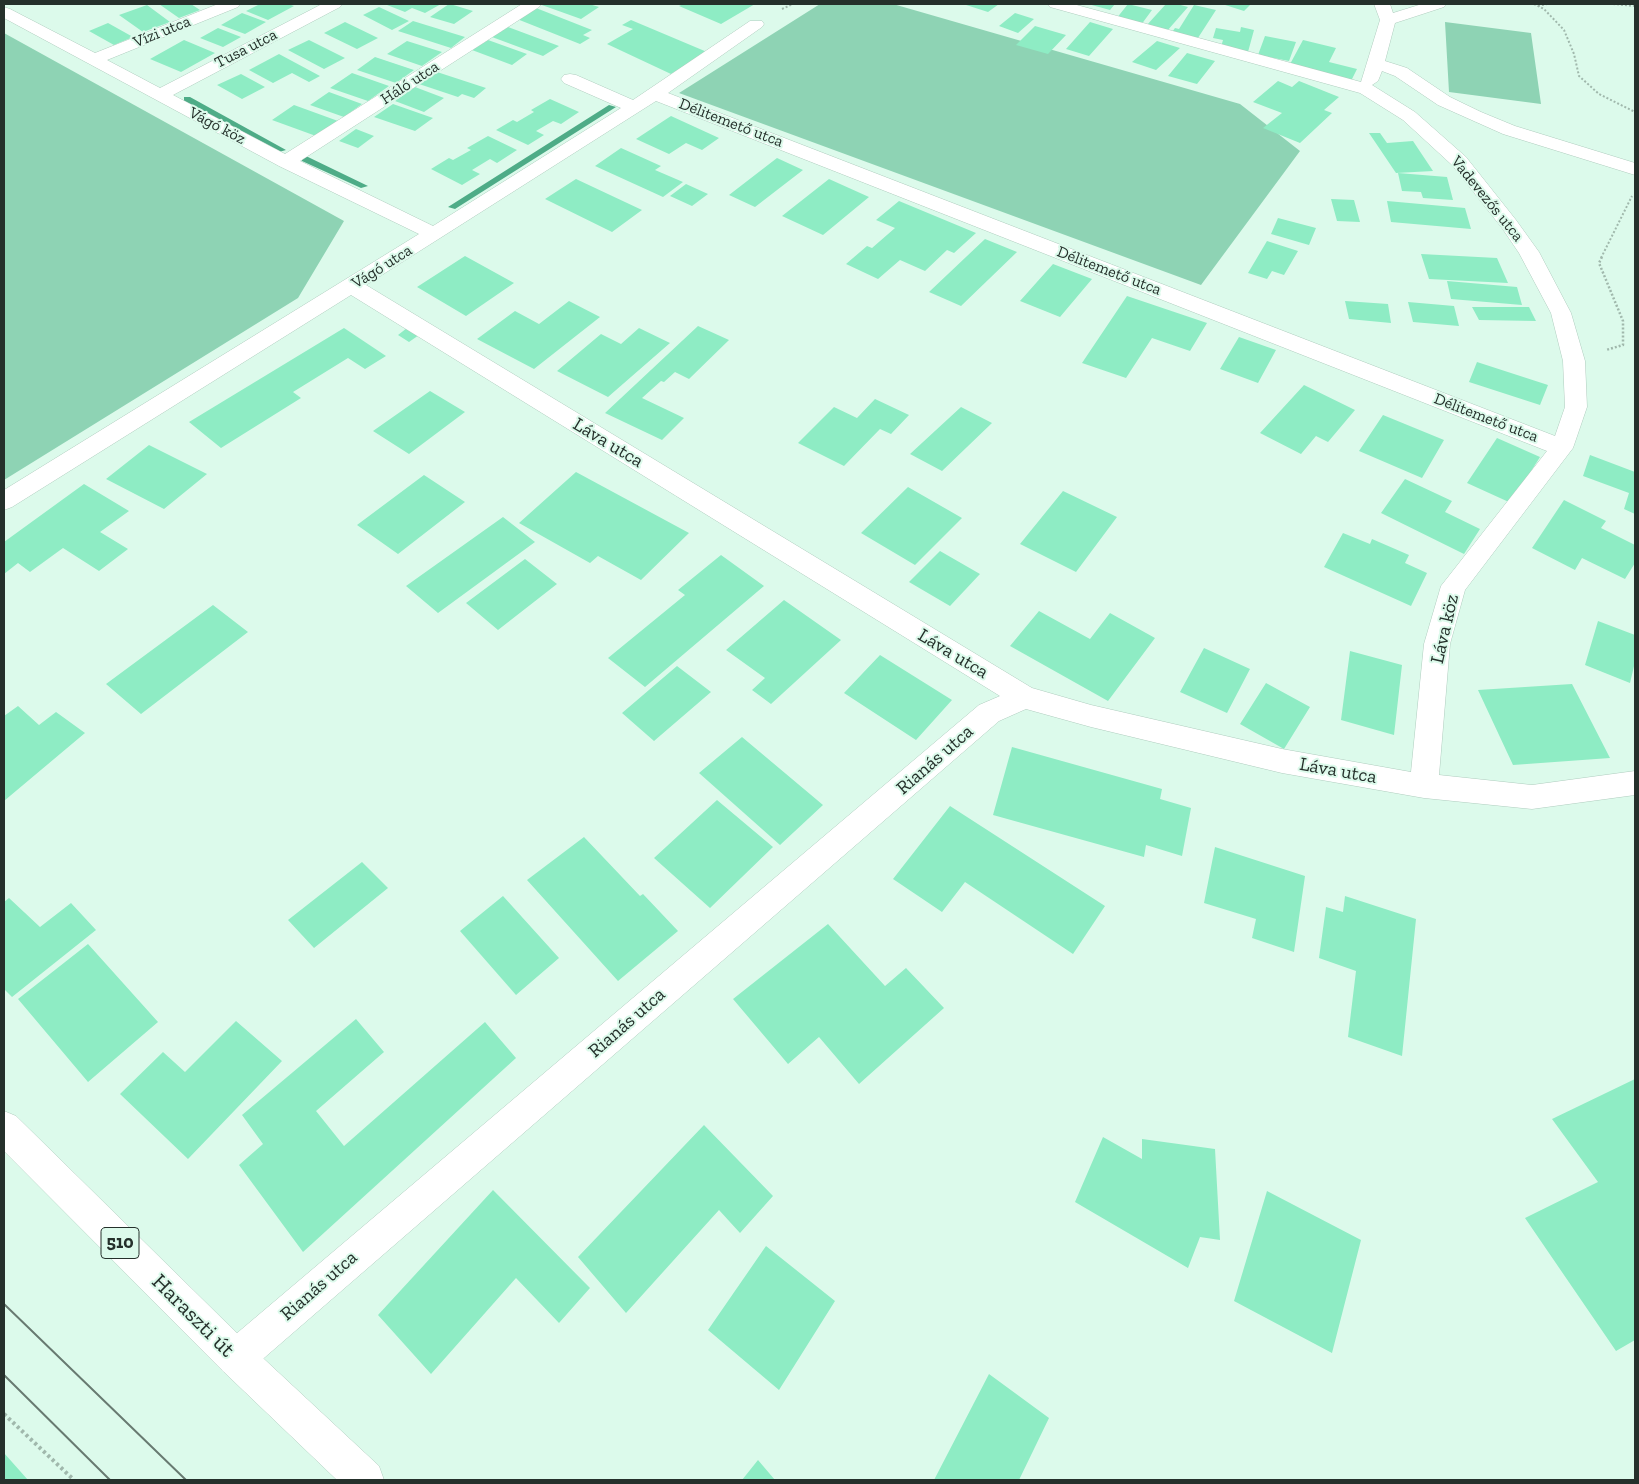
<!DOCTYPE html>
<html>
<head>
<meta charset="utf-8">
<style>
	body { margin:0 }
	#map { position:relative; width:1639px; height:1484px; overflow:hidden; background:#dcfaeb; font-family:"Zilla Slab",serif }
	canvas { display:block }
	.frame { position:absolute; inset:0; border:5px solid #25302b; pointer-events:none }
</style>
</head>
<body>
<div id="map">
<canvas width="1639" height="1484"></canvas>
<div class="frame"></div>
</div>
<script>
const context = document.querySelector('canvas').getContext('2d');
context.lineJoin = 'round';
function paint(path, color) {
  context.fillStyle = color;
  context.fill(path, 'evenodd');
}
function shape(rows) {
  const path = new Path2D();
  for (const r of rows) {
    path.moveTo(r[0], r[1]);
    for (let i = 2; i < r.length; i += 2) path.lineTo(r[i], r[i + 1]);
  }
  return path;
}
function stroke(path, color, width, dash) {
  context.strokeStyle = color;
  context.lineWidth = width;
  context.lineCap = dash ? 'butt' : 'round';
  context.setLineDash(dash || []);
  context.stroke(path);
}
function write(font, color, halo, rows, align = 'center') {
  context.font = font + ' "Zilla Slab",serif';
  context.lineWidth = 4;
  context.setLineDash([]);
  context.textBaseline = 'middle';
  context.strokeStyle = halo;
  context.fillStyle = color;
  for (const [text, x, y, turn = 0] of rows) {
    context.save();
    context.translate(x, y);
    context.rotate((+turn || 0) * Math.PI / 180);
    context.textAlign = isNaN(turn) ? turn : align;
    if (halo) context.strokeText(text, 0, 0);
    context.fillText(text, 0, 0);
    context.restore();
  }
}
const green = shape([
	[820,4,893,4,1240,104,1300,151,1201,285,679,93],
	[1445,22,1531,33,1541,104,1449,92],
	[4,33,344,221,298,298,4,480]
]);
const stream = shape([
	[184,97,190,97,286,150,279,152,184,101,184,97],
	[609,105,616,107,455,209,448,207,609,105],
	[302,157,308,157,368,186,361,188,302,161,302,157]
]);
const building = shape([
	[159,4,191,4,200,10,179,18],
	[260,4,288,4,294,6,268,20,246,11],
	[390,4,441,4,425,13,412,8,405,12,387,5],
	[449,4,450,4,473,11,454,24,430,17],
	[539,4,589,4,599,7,581,19],
	[683,4,755,4,721,24,679,6],
	[963,4,999,4,988,12],
	[1088,4,1115,4,1110,10],
	[1128,4,1152,10,1141,25,1116,19],
	[1166,4,1177,4,1188,7,1167,31,1146,26],
	[1222,4,1251,4,1244,11],
	[147,5,170,22,143,32,119,15],
	[1194,5,1216,10,1196,41,1170,35,1175,28,1179,29],
	[379,7,409,21,392,30,363,15],
	[536,8,592,30,583,35,590,38,580,44,517,19],
	[242,13,266,22,245,34,221,25],
	[1015,13,1034,19,1018,33,999,26],
	[631,20,707,52,671,74,607,44,633,29,622,25],
	[413,21,465,37,451,48,398,31],
	[345,22,378,38,357,49,324,33],
	[1090,22,1113,29,1089,56,1066,49],
	[108,23,133,37,114,45,89,31],
	[1035,26,1066,35,1048,54,1016,45],
	[508,27,559,46,543,56,492,37],
	[1241,27,1254,30,1248,52,1221,47,1223,40,1213,38,1216,28,1240,32],
	[218,28,241,37,223,47,200,38],
	[1265,36,1296,42,1289,61,1258,55],
	[184,40,215,53,181,72,150,59],
	[309,40,345,58,324,69,288,50],
	[488,40,527,54,512,65,472,50],
	[1303,40,1336,48,1329,62,1357,69,1351,81,1289,66],
	[407,41,442,52,422,66,387,54],
	[1157,41,1180,48,1156,70,1132,62],
	[1187,53,1215,61,1197,84,1168,76],
	[279,54,320,76,309,82,292,73,273,83,249,70],
	[375,57,414,70,396,83,357,70],
	[437,72,486,88,474,98,462,94,458,97,419,84],
	[352,73,389,86,368,101,330,88],
	[241,74,265,87,242,99,217,85],
	[1278,81,1292,87,1299,81,1339,97,1324,110,1332,113,1300,143,1263,128,1282,113,1253,102],
	[415,87,444,98,424,112,395,101],
	[329,92,362,104,344,117,310,105],
	[550,99,579,112,561,124,553,121,536,131,544,135,528,145,496,130,513,120,517,122,534,112,531,110],
	[393,104,433,118,415,131,374,117],
	[294,105,338,121,316,136,272,120],
	[671,116,719,138,702,150,686,143,669,154,636,139],
	[356,129,374,136,358,148,339,141],
	[1369,133,1380,133,1387,143,1413,141,1433,171,1396,173],
	[488,136,517,150,497,163,490,159,472,170,480,174,462,185,431,169,449,158,453,160,471,150,467,148],
	[621,148,661,166,655,170,683,182,663,197,595,166],
	[777,158,803,170,755,207,729,195],
	[1398,173,1447,177,1453,200,1423,198,1421,192,1402,191],
	[576,179,642,210,612,232,545,199],
	[829,179,869,197,823,235,782,216],
	[686,184,708,194,692,206,670,196],
	[1331,199,1354,200,1360,222,1337,221],
	[899,201,976,233,954,253,947,250,925,271,900,260,878,279,846,264,867,246,872,248,895,228,876,220],
	[1387,201,1465,208,1471,229,1391,222],
	[1278,218,1316,228,1309,245,1271,234],
	[985,239,1017,252,961,306,929,292],
	[1267,241,1298,251,1284,275,1272,271,1267,279,1248,273],
	[1421,254,1497,258,1508,283,1429,279],
	[465,256,514,283,466,316,417,287],
	[1053,264,1092,279,1060,317,1020,301],
	[1447,281,1517,287,1522,305,1451,299],
	[1127,296,1207,323,1190,351,1152,338,1126,378,1082,363],
	[569,301,600,317,534,369,477,339,515,311,539,324],
	[1345,301,1388,304,1391,323,1349,319],
	[1408,302,1454,306,1459,326,1413,322],
	[1472,307,1529,307,1536,321,1479,320],
	[698,326,729,340,689,379,675,372,664,382,661,381,642,398,684,418,662,440,605,413],
	[344,328,386,356,365,369,348,358,293,392,301,398,221,448,189,422],
	[407,328,419,335,409,342,398,335],
	[639,328,670,343,608,397,557,371,601,334,621,344],
	[1239,337,1276,350,1258,383,1220,369],
	[1477,362,1548,385,1540,405,1469,382],
	[1304,385,1355,410,1328,442,1316,436,1301,454,1260,433],
	[430,391,465,412,409,454,373,431],
	[875,399,909,415,891,434,880,429,844,466,798,443,834,407,857,418],
	[961,407,992,423,942,471,910,454],
	[1383,415,1444,440,1422,478,1359,451],
	[1497,438,1540,457,1511,503,1467,483],
	[149,445,207,474,164,509,106,479],
	[1590,455,1635,472,1635,514,1624,509,1629,493,1583,476],
	[576,472,689,533,641,580,598,556,590,563,519,523],
	[424,475,465,502,398,554,357,525],
	[1405,479,1452,501,1445,512,1480,529,1464,554,1381,513],
	[84,484,129,511,100,532,128,549,99,571,63,548,30,572,18,563,4,574,4,542],
	[908,487,962,518,915,565,861,533],
	[1063,491,1117,517,1076,572,1020,544],
	[1564,500,1606,521,1601,528,1635,545,1635,563,1625,579,1582,558,1575,570,1532,548],
	[503,517,535,542,438,613,406,586],
	[1343,533,1370,544,1372,539,1409,555,1405,563,1427,573,1411,606,1324,567],
	[940,551,980,574,950,606,909,582],
	[721,555,764,586,645,687,608,658,685,595,678,590],
	[525,559,557,584,498,630,466,603],
	[784,600,841,640,771,704,752,690,765,678,726,650],
	[213,605,248,632,141,714,106,684],
	[1039,611,1090,639,1110,613,1155,638,1108,701,1010,646],
	[1598,621,1635,635,1635,662,1630,683,1585,665],
	[1204,648,1250,669,1227,713,1180,692],
	[1350,651,1402,665,1394,735,1341,720],
	[880,655,952,700,916,740,844,693],
	[677,666,711,692,654,741,622,713],
	[1266,683,1310,707,1284,749,1240,724],
	[1572,684,1610,758,1513,765,1478,690],
	[18,706,39,725,56,712,85,733,4,801,4,716],
	[742,737,823,805,780,845,699,773],
	[1012,747,1162,789,1160,799,1191,808,1182,856,1146,845,1144,857,993,815],
	[717,800,773,847,710,908,654,858],
	[950,806,1105,906,1073,954,965,882,942,912,893,879],
	[584,837,640,896,643,894,678,931,618,981,527,880],
	[1215,847,1305,876,1294,952,1252,938,1256,919,1204,903],
	[362,862,388,888,314,948,288,920],
	[503,896,559,958,516,995,460,931],
	[1345,896,1416,919,1402,1056,1348,1037,1356,971,1319,958,1326,907,1343,912],
	[9,898,40,927,71,903,96,930,12,997,4,989,4,902],
	[828,924,885,986,906,968,944,1008,859,1084,819,1037,788,1064,733,999],
	[88,944,158,1022,88,1082,18,999],
	[356,1019,384,1052,316,1111,344,1146,485,1022,516,1058,303,1252,239,1165,263,1144,242,1115],
	[236,1021,282,1061,188,1159,120,1094,163,1052,185,1072],
	[1635,1079,1635,1340,1616,1351,1525,1218,1598,1182,1552,1119],
	[704,1125,773,1196,740,1233,719,1210,626,1313,578,1257],
	[1103,1137,1142,1159,1142,1139,1215,1149,1220,1240,1200,1237,1188,1268,1075,1202],
	[493,1190,590,1288,559,1323,516,1278,431,1374,378,1315],
	[1267,1191,1361,1240,1332,1353,1234,1301],
	[766,1246,835,1301,779,1390,708,1330],
	[989,1374,1049,1418,1019,1480,934,1480],
	[4,1453,28,1480,4,1480],
	[758,1460,775,1480,742,1480]
]);
const pathFar2 = shape([
	[1534,4,1544,9,1564,30,1574,54,1579,76,1599,94,1635,112],
	[1613,4,1635,6],
	[1538,6,1547,4],
	[782,9,793,4],
	[1601,258,1632,196]
]);
const pathFar1 = shape([
	[1602,257,1599,263,1623,321,1623,345,1606,350]
]);
const path = shape([
	[4,1414,74,1480]
]);
const minor = shape([
	[218,4,240,4,238,7,107,60,160,88,322,4,342,4,340,7,173,95,285,154,522,4,541,4,539,7,300,161,433,226,621,108,564,83,561,79,564,75,570,74,576,75,633,100,750,21,762,21,764,24,762,27,668,93,1555,436,1565,407,1563,361,1551,313,1519,253,1502,228,1452,165,1403,120,1360,93,1050,7,1048,4,1073,4,1361,82,1380,20,1374,4,1390,4,1393,13,1422,4,1446,4,1444,7,1395,23,1385,61,1407,68,1450,97,1481,112,1515,126,1635,163,1635,175,1503,134,1438,105,1395,76,1382,71,1378,81,1372,85,1415,112,1466,157,1516,220,1539,252,1571,313,1585,361,1587,407,1573,448,1465,590,1450,644,1439,775,1532,785,1635,771,1635,795,1532,809,1424,798,1282,773,1091,727,1026,709,999,721,249,1371,236,1377,223,1371,217,1358,223,1345,979,705,1000,696,351,295,12,507,4,510,4,490,419,234,279,166,4,18,4,7,10,9,95,53,218,4],
	[656,101,1547,451,1441,586,1424,644,1411,772,1282,749,1091,705,1032,688,366,285,656,101]
]);
const major = shape([
	[4,1111,16,1116,249,1345,379,1466,384,1480,337,1480,223,1371,4,1151,4,1111]
]);
const tram = shape([
	[4,1304,186,1480],
	[4,1375,110,1480]
]);
const farStreetnames = [
	["Vízi utca",162,32,-22],
	["Tusa utca",246,49,-27],
	["Háló utca",410,83,-33],
	["Délitemető utca",731,123,21],
	["Vágó köz",217,126,28],
	["Vadevezős utca",1487,199,51],
	["Vágó utca",382,267,-32],
	["Délitemető utca",1109,271,21],
	["Délitemető utca",1486,418,21]
];
const shields = [
	[120,1243,38]
];
const shieldNames = [
	["510",120,1243]
];
const streetNames = [
	["Láva utca",608,443,31],
	["Láva köz",1445,629,-77],
	["Láva utca",953,654,31],
	["Rianás utca",935,760,-41],
	["Láva utca",1338,771,10],
	["Rianás utca",627,1023,-41],
	["Rianás utca",319,1286,-41]
];
const nearStreetnames = [
	["Haraszti út",193,1316,45]
];
paint(green, '#8ed3b4');
paint(stream, '#4eac87');
paint(building, '#8eecc4');
stroke(minor, '#afccbe', 1);
stroke(major, '#afccbe', 1);
stroke(pathFar2, '#a0b8ac', 2, [2, 2]);
stroke(pathFar1, '#a0b8ac', 2.5, [2, 2]);
stroke(path, '#a0b8ac', 4, [3, 3]);
paint(minor, '#fff');
paint(major, '#fff');
stroke(tram, '#687a71', 2);
write('16px', '#25302b', '#dcfaeb', farStreetnames);
for (const [x, y, w] of shields) {
  const box = new Path2D();
  box.roundRect(x - w / 2, y - 15.5, w, 31, 4);
  context.fillStyle = '#dcfaeb';
  context.fill(box);
  stroke(box, '#25302b', 1);
}
write('bold 18px', '#25302b', null, shieldNames);
write('19px', '#25302b', '#dcfaeb', streetNames);
write('22px', '#25302b', '#dcfaeb', nearStreetnames);
</script>
</body>
</html>
